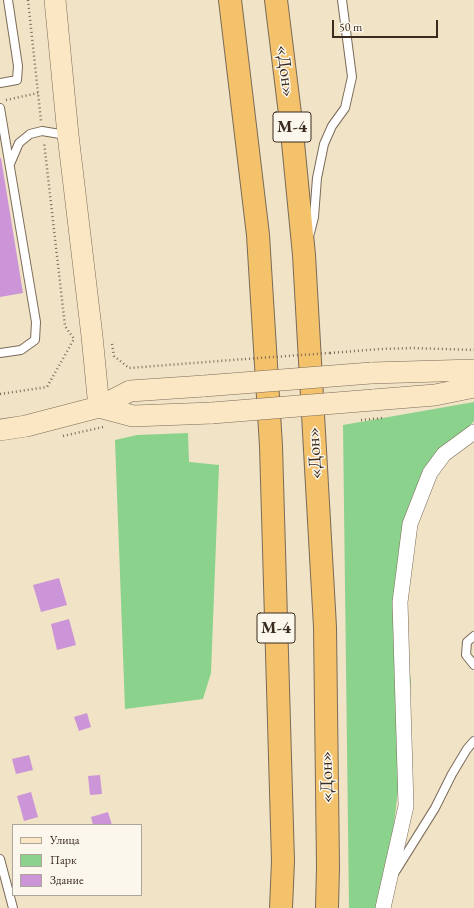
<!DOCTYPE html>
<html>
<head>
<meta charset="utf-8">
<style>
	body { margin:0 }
	#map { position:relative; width:474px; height:908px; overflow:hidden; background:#f1e3c6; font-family:"EB Garamond",serif }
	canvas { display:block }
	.legend { position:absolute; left:12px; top:824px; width:130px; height:72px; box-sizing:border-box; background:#fbf7ec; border:1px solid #aea59a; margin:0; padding:5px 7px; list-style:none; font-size:12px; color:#3b2a1e }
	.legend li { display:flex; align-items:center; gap:8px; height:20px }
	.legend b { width:20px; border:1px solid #aea59a }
	.scale { position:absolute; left:332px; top:20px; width:106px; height:18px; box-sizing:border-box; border:2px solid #3b2a1e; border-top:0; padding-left:5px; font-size:12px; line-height:14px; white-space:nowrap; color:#3b2a1e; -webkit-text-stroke:3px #fbf7ec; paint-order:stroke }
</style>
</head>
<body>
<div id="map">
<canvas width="474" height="908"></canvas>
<ul class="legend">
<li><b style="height:5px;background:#fbe7c3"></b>Улица</li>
<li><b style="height:11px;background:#8bd28c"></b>Парк</li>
<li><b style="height:11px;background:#cc95d7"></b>Здание</li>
</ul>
<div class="scale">50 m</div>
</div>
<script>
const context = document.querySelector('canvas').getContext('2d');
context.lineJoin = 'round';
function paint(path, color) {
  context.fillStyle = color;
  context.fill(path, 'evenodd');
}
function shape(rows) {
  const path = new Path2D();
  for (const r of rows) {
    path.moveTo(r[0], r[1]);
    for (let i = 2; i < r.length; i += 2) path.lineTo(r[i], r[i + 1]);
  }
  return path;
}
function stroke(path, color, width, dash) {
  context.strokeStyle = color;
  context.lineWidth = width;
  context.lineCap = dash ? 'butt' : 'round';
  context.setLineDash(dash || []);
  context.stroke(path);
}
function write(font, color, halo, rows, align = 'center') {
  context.font = font + ' "EB Garamond",serif';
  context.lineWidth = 3;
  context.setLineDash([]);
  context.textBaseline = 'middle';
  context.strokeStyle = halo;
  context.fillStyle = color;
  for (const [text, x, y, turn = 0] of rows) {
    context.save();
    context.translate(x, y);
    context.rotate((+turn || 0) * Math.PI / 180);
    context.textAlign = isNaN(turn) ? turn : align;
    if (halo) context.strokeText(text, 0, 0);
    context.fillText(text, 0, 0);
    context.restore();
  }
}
const green = shape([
	[474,402,474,421,428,471,400,606,411,681,384,908,349,908,343,425],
	[188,433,189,462,219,465,211,673,203,699,125,709,115,440,137,435]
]);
const building = shape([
	[0,158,1,158,23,293,0,297],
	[59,578,67,605,41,612,33,585],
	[69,619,76,645,57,650,51,624],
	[87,713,91,727,79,731,74,717],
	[29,755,33,770,16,774,12,759],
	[100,775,102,794,90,795,88,776],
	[31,792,38,817,24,821,17,796],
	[108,812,112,825,93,825,91,817]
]);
const path = shape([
	[28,0,41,121],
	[6,100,38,93],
	[112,344,114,356,129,368,245,359],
	[330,353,380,349,413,348,474,350],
	[0,394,47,387,74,339,65,326,44,142],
	[361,420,382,418],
	[63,436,103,427]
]);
const lane = shape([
	[0,83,17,80,18,66,8,0],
	[0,108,36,322,35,340,21,350,0,353],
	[10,164,19,143,30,134,42,131,66,135],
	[310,233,314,217,317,178,324,144,332,126,345,108,352,77,342,0],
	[474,636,467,642,466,655,474,665],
	[0,859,13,908],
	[395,872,435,808,452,774,467,749,474,741]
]);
const street = shape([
	[383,908,406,806,400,602,410,524,430,473,444,454,474,432]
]);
const secondary = shape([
	[55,0,68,135,92,336,99,407],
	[371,373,474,370],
	[373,400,435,395,474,387],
	[99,407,133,416,212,413],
	[0,430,26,426,99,407,130,391,204,386]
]);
const highway = shape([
	[230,0,258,235,271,446,283,861,281,908],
	[276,0,291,122,304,255,325,627,328,867,327,908]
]);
const pathBridge = shape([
	[245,359,330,353]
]);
const secondaryBridge = shape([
	[204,386,371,373],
	[212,413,373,400]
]);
const shields = [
	[292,127,38],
	[276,628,38]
];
const shieldNames = [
	["М-4",292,127],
	["М-4",276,628]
];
const streetNames = [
	["«Дон»",285,71,83],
	["«Дон»",315,453,-93],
	["«Дон»",327,777,-91]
];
paint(green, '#8bd28c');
paint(building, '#cc95d7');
stroke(lane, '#7b6b59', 10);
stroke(street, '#7b6b59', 16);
stroke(secondary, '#7b6b59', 22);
stroke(highway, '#7b6b59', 24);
stroke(path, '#7b6b59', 2.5, [1, 3]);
stroke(lane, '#fff', 8);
stroke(street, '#fff', 15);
stroke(secondary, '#fbe7c3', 21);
stroke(highway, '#f4c26a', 22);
stroke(secondaryBridge, '#7b6b59', 22, []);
stroke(pathBridge, '#7b6b59', 2.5, [1, 3]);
stroke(secondaryBridge, '#fbe7c3', 21);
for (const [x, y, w] of shields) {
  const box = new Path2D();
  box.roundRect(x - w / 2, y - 15, w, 30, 3);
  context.fillStyle = '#fbf7ec';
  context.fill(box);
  stroke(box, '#3b2a1e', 1);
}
write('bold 17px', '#3b2a1e', null, shieldNames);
write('18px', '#3b2a1e', '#fbf7ec', streetNames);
</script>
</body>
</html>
